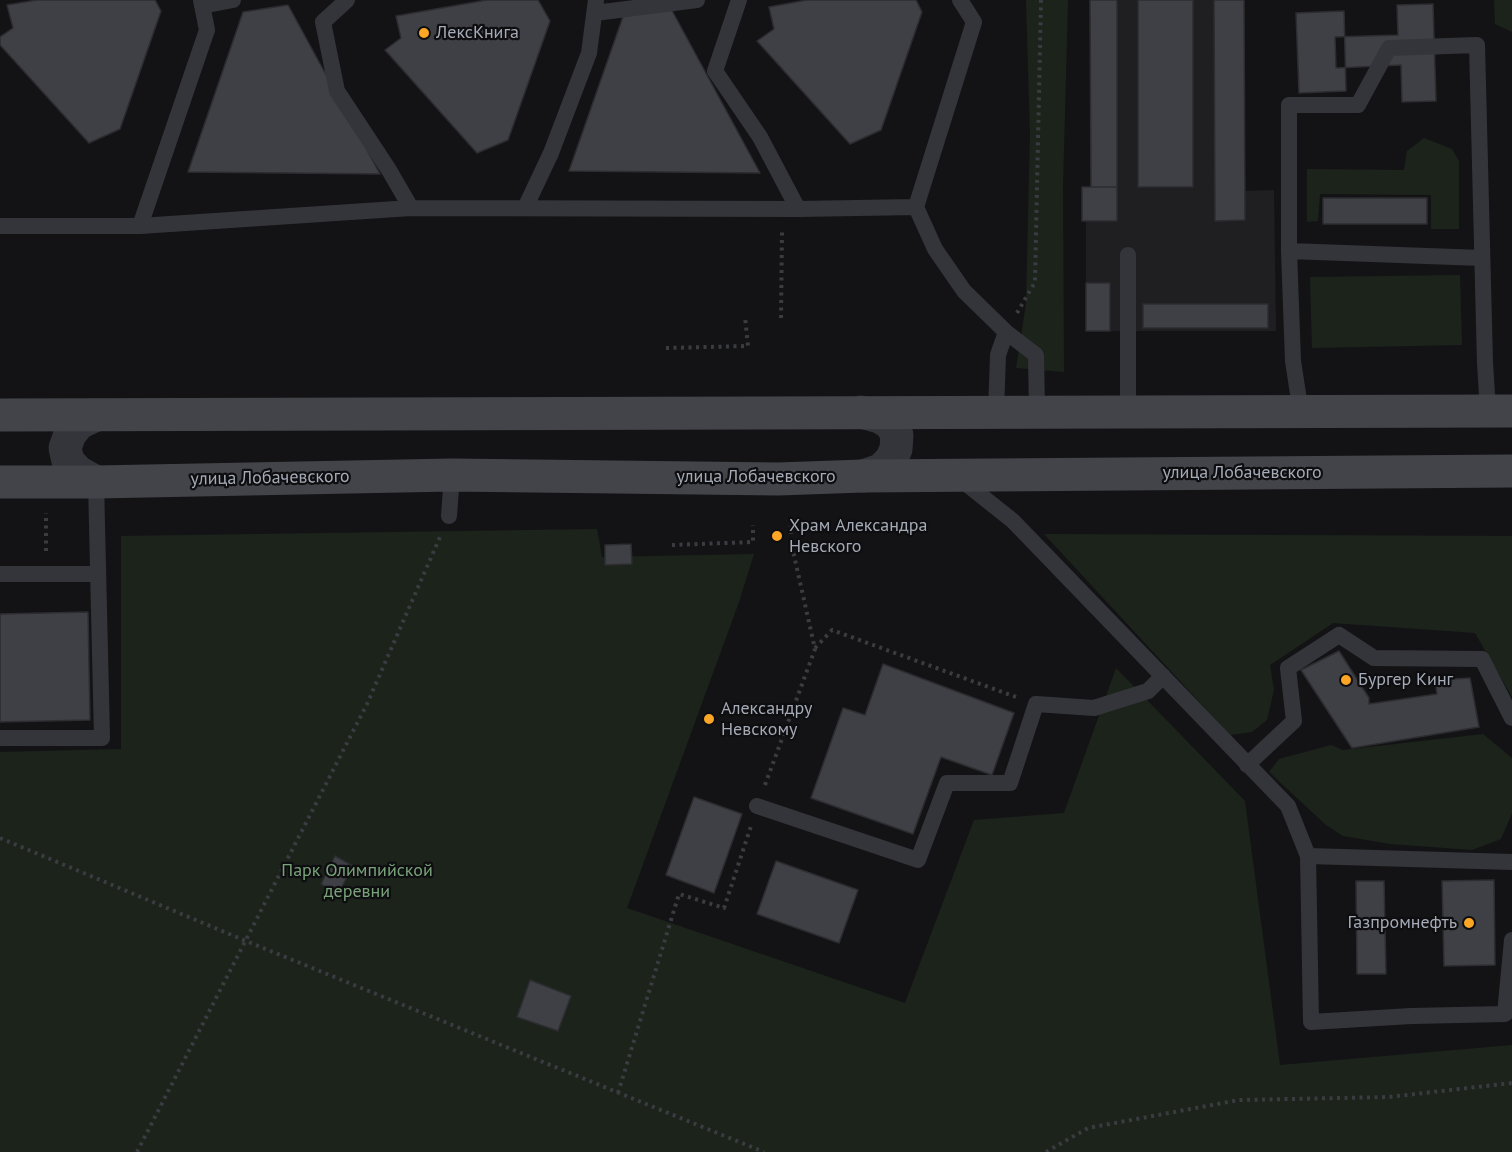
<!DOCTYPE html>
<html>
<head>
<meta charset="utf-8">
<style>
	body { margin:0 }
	canvas { display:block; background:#131315 }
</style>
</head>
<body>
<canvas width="1512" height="1152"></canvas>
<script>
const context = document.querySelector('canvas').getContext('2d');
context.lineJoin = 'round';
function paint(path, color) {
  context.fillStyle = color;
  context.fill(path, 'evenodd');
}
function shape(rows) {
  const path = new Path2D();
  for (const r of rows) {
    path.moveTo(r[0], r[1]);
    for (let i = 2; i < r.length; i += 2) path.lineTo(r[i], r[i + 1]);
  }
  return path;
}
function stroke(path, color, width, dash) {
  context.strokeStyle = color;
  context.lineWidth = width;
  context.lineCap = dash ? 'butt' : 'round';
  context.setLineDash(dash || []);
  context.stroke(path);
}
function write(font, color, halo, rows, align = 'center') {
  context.font = font + ' "PT Sans",sans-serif';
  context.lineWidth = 4.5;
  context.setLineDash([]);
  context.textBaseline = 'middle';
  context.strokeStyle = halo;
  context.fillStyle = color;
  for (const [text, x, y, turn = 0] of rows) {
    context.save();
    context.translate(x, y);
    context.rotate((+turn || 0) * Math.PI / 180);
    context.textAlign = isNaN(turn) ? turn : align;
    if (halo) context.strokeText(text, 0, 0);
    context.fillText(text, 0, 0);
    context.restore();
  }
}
const built = shape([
	[1090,0,1244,0,1244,191,1274,190,1276,331,1086,331,1086,221,1091,187]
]);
const green = shape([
	[1026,0,1068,0,1063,186,1064,372,1016,368,1026,304,1030,134],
	[1494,0,1512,0,1512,32,1495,24],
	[1424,138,1452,149,1459,161,1459,229,1431,229,1431,195,1320,194,1318,221,1307,222,1307,169,1404,170,1407,151],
	[1460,275,1462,345,1312,348,1310,277],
	[597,529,602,557,754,554,739,602,627,908,905,1003,974,820,1064,813,1116,668,1245,801,1280,1065,1512,1045,1512,1152,0,1152,0,752,121,749,121,536],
	[1044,534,1512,536,1512,697,1475,633,1333,623,1270,665,1274,690,1267,720,1252,732,1230,735],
	[1483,734,1512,758,1512,813,1501,839,1472,850,1390,844,1343,836,1326,825,1269,772,1279,759,1331,745,1343,750]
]);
const building = shape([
	[37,0,155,0,161,11,120,129,89,143,0,45,0,37,13,28,7,5,37,0],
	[487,0,538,0,550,21,508,140,477,153,385,50,401,38,396,16,487,0],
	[807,0,916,0,922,12,881,130,850,144,757,41,774,29,769,7,807,0],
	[1090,0,1117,0,1117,187,1091,187,1090,0],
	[1138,0,1193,0,1193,187,1138,187,1138,0],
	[1214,0,1244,0,1245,220,1215,221,1214,0],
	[1433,4,1436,101,1402,102,1401,65,1336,68,1335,37,1398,35,1397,5,1433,4],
	[288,5,380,174,188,172,243,12,288,5],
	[669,5,760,173,569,171,625,11,669,5],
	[1344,11,1346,91,1299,93,1296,13,1344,11],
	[1082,187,1117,187,1117,221,1082,221,1082,187],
	[1323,198,1427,198,1427,224,1323,224,1323,198],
	[1086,283,1110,283,1110,331,1086,331,1086,283],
	[1143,304,1268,304,1268,328,1143,328,1143,304],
	[631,544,632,564,605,565,605,545,631,544],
	[88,612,90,720,0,722,0,614,88,612],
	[1339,651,1369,698,1369,704,1437,694,1435,680,1470,678,1479,727,1352,748,1301,670,1339,651],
	[883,664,1014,713,992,775,941,757,913,834,811,798,843,708,865,715,883,664],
	[694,797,742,814,714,893,666,875,694,797],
	[335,856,353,866,338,894,321,884,335,856],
	[776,861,858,890,839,943,757,914,776,861],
	[1494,880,1495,965,1444,966,1442,881,1494,880],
	[1356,881,1384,881,1386,974,1357,974,1356,881],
	[530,980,571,996,558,1031,517,1017,530,980]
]);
const path = shape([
	[1017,313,1035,282,1041,0],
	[781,318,782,231],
	[666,348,748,346,745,317],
	[672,545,753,542,753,525],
	[46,551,46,513],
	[815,648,832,630,1016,697],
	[765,785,815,649,793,551,790,526],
	[0,838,246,941,764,1152],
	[618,1093,679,894,724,908,751,826],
	[137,1152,367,704,440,537],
	[1046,1152,1088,1128,1239,1100,1389,1097,1512,1083]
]);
const lane = shape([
	[347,0,323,22,337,91,389,170,411,208],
	[739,0,715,71,760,137,798,209],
	[202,6,233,0],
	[595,13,697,0],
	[916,207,935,249,964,291,1006,332,1036,355,1037,412],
	[525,208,551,153,589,53,596,0],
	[0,226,140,226,411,208,798,209,916,207,974,22,960,0],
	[140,226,207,30,201,0],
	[1289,251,1482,258],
	[996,412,998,355,1006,332],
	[1128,412,1128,255],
	[1301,413,1293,361,1289,251,1289,105,1358,105,1389,48,1477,45,1485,363,1488,411],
	[959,478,1013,521,1288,806,1308,856,1512,862],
	[449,516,452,475],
	[0,574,98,574],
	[0,738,102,738,96,482],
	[1247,765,1294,721,1288,668,1339,635,1374,658,1482,659,1512,718],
	[757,806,918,860,947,783,1010,783,1036,704,1094,708,1148,691,1163,676],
	[1308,856,1311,1022,1411,1016,1505,1014,1512,940]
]);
const street = shape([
	[861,412,880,417,891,424,897,435,896,449,891,460,881,470,863,476],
	[96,415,79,423,70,434,65,448,68,461,78,472,96,482]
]);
const secondary = shape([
	[0,415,1512,411],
	[0,482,96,482,452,475,778,479,863,476,1512,471]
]);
const markers = [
	[424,33,6,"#fba624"],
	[777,536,6,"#fba624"],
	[1346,680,6,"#fba624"],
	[709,719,6,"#fba624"],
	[1469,923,6,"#fba624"]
];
const poiNames = [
	["ЛексКнига",436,33],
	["Храм Александра",789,526],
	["Невского",789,547],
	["Бургер Кинг",1358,680],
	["Александру",721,709],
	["Невскому",721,730],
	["Газпромнефть",1457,923,"right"]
];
const streetNames = [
	["улица Лобачевского",1242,473],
	["улица Лобачевского",756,477],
	["улица Лобачевского",270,478,-1]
];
const parkNames = [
	["Парк Олимпийской",357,871],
	["деревни",357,892]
];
paint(built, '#1f1f22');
paint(green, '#1b231b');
paint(building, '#3f4045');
stroke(building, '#2d2d31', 1.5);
stroke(path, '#3a3c41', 4, [3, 4.5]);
stroke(lane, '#34353a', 16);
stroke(street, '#34353a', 33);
stroke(secondary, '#42444a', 33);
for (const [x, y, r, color] of markers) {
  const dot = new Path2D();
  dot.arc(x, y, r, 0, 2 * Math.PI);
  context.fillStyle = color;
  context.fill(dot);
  stroke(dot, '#0e0e10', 2);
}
write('18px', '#a4aab6', '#0e0e10', poiNames, 'left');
write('18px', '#a4aab6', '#0e0e10', streetNames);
write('18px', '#79a27a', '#0e0e10', parkNames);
</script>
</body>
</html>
